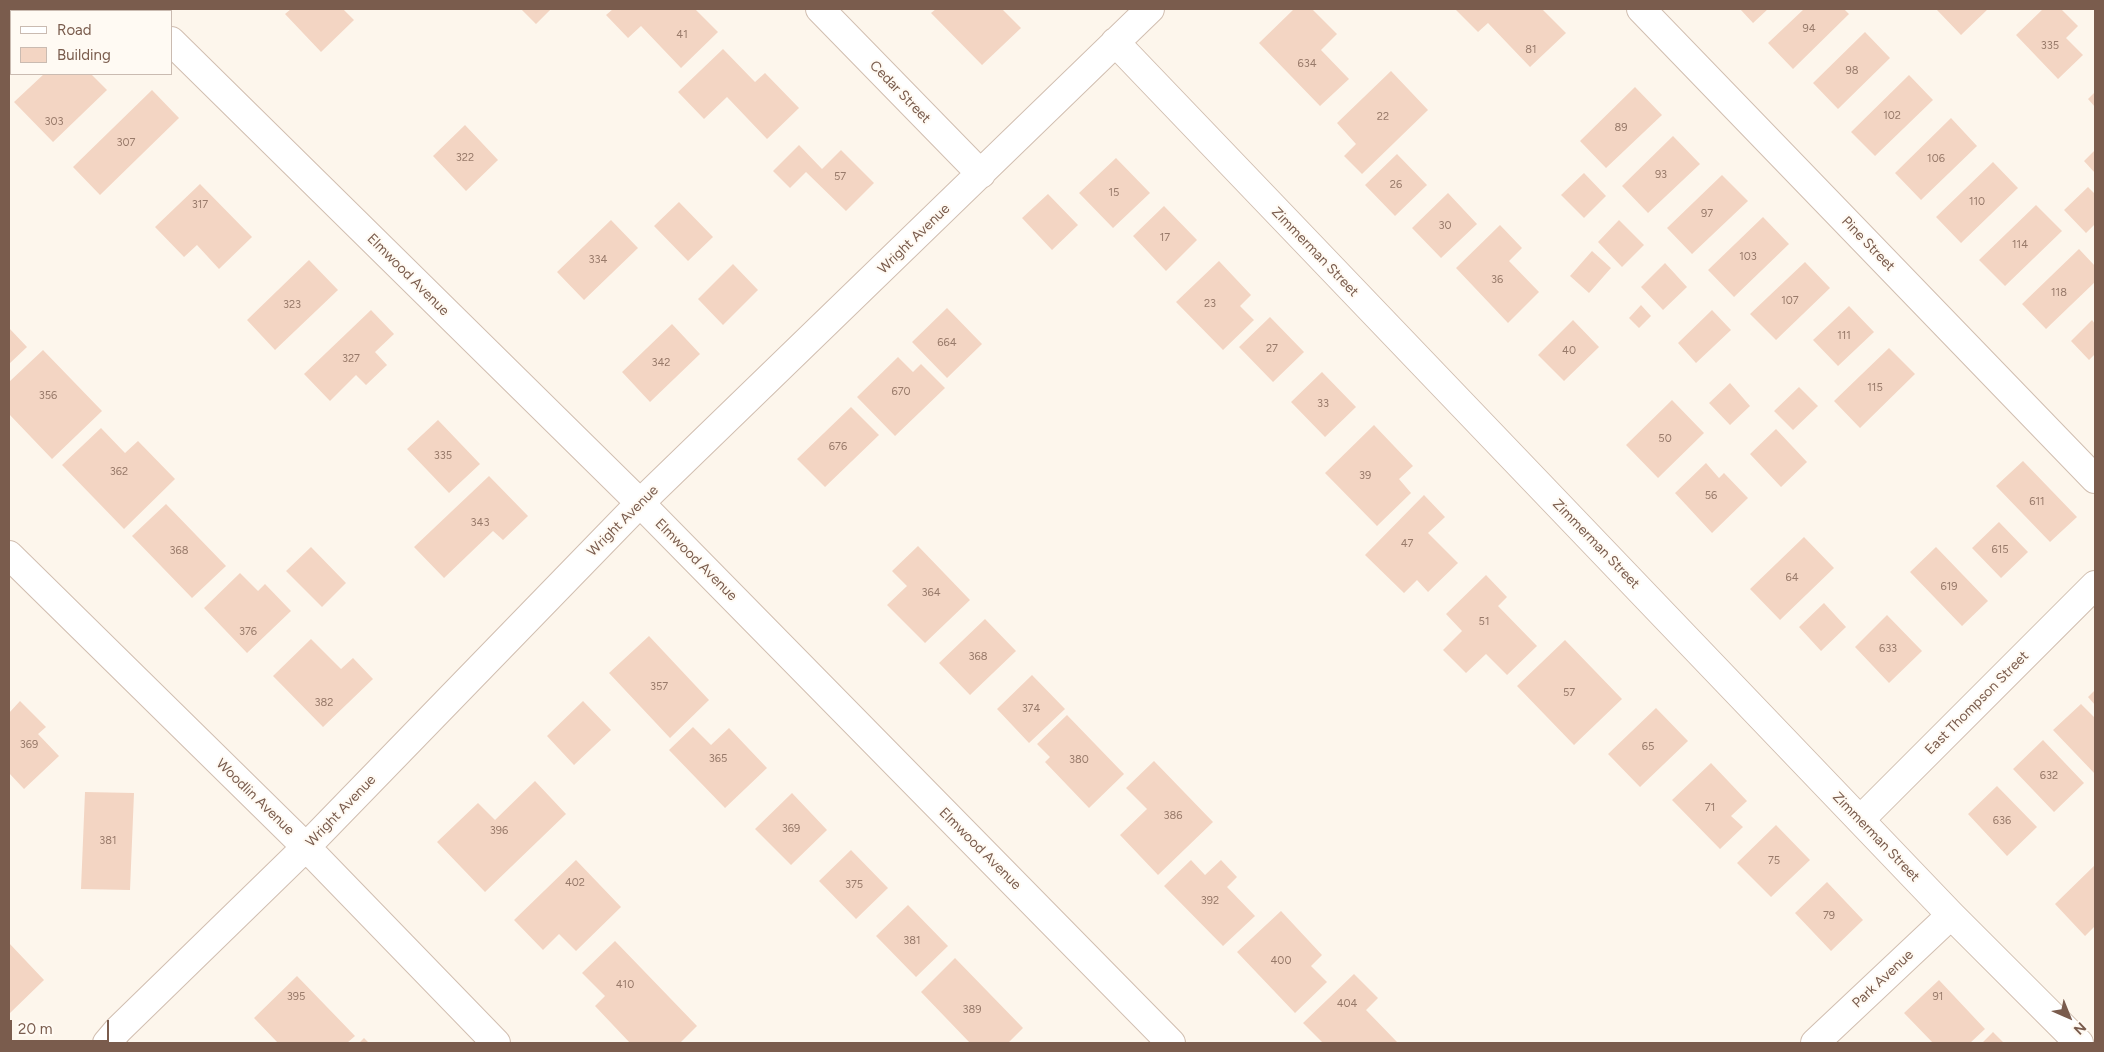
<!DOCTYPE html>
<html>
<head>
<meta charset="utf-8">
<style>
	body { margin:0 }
	#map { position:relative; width:2104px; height:1052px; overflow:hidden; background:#fdf6ec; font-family:Figtree,sans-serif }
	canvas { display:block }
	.frame { position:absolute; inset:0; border:10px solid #7a5c4d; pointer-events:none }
	.legend { position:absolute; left:10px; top:10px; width:162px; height:65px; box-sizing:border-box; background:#fffaf3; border:1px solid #cabbb1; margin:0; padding:6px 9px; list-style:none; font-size:15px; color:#7a5c4d }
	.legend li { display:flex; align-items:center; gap:10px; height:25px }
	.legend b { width:25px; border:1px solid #cabbb1 }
	.north { position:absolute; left:2044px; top:992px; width:50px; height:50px; -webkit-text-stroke:4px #fffaf3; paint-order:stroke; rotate:136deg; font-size:14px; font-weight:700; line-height:20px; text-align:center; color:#7a5c4d }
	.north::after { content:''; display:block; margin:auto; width:18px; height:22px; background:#7a5c4d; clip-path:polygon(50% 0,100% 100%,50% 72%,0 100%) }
	.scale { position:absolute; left:10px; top:1020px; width:99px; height:22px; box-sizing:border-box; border:2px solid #7a5c4d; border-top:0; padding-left:6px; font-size:15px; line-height:18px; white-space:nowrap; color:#7a5c4d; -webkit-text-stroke:4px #fffaf3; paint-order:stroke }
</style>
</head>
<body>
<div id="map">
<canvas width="2104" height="1052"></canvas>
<div class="frame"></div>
<ul class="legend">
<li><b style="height:6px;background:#fff"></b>Road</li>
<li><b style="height:14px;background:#f3d5c3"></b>Building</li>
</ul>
<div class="north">N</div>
<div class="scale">20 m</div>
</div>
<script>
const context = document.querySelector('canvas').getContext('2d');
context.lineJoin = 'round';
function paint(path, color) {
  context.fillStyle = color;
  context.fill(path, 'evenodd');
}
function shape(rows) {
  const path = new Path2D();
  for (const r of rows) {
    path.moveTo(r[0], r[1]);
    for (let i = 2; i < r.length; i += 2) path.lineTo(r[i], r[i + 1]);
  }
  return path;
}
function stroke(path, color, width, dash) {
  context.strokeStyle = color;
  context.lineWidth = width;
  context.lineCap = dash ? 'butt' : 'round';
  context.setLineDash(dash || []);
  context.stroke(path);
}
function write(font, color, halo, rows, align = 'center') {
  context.font = font + ' Figtree,sans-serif';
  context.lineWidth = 4;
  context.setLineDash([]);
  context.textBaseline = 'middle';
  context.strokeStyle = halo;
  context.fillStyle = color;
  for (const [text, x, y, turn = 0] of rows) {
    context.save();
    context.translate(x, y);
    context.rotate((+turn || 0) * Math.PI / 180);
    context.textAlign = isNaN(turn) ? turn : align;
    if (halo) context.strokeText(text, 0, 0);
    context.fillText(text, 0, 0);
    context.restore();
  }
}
const building = shape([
	[291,9,343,9,354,20,321,52,285,14],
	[521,9,551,9,536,24],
	[613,9,695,9,718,32,681,68,641,26,628,38,606,15],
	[936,9,1002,9,1021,28,982,65,931,13],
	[1294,9,1312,9,1337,34,1321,50,1349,79,1320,106,1259,43],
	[1455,9,1542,9,1566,33,1530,67,1488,23,1478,32],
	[1740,9,1768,9,1753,23],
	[1804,9,1844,9,1849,14,1793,69,1768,43],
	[1938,9,1988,9,1961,35,1937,10],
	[2043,9,2061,9,2078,26,2066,38,2083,55,2058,79,2016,35],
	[1865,32,1890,58,1838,109,1813,83],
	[723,49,755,82,765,73,799,108,767,139,727,97,704,119,678,92],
	[1391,71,1428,110,1362,174,1344,156,1356,144,1337,123],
	[44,74,91,74,107,90,53,142,14,102],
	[1909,75,1933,100,1875,156,1851,132],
	[1635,87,1662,115,1606,168,1580,141],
	[152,90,179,118,100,195,73,167],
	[2095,92,2095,107,2088,99],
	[1951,118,1977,146,1921,200,1895,173],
	[465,125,498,160,466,191,433,156],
	[1673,136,1700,164,1648,213,1622,186],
	[799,145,822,169,841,150,874,183,846,211,806,172,790,188,773,171],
	[2095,150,2095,173,2084,161],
	[1397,154,1427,185,1395,216,1365,185],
	[1116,158,1150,193,1113,228,1079,193],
	[1993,162,2018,188,1961,243,1936,217],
	[1584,173,1606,196,1584,218,1561,195],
	[1722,175,1748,201,1692,254,1667,228],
	[200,184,252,237,219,269,197,245,184,257,155,227],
	[2088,187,2095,194,2095,224,2086,233,2064,210],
	[1448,193,1477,224,1441,258,1412,228],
	[1048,194,1078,225,1052,250,1022,218],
	[679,202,713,237,688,261,654,226],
	[2036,205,2062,231,2005,286,1979,260],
	[1164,206,1197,240,1166,271,1133,236],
	[1763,217,1789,244,1734,297,1708,270],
	[611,220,638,248,584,300,557,272],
	[1619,220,1644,245,1622,267,1598,242],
	[1500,225,1522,248,1509,261,1539,292,1508,323,1456,268],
	[2079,249,2095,266,2095,282,2046,329,2022,304],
	[1592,251,1611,268,1589,293,1570,276],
	[309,260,338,290,275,350,247,320],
	[1219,261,1251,295,1240,306,1254,320,1223,350,1176,302],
	[1805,262,1830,288,1776,340,1750,314],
	[1665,263,1687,287,1663,310,1641,287],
	[733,264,758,290,723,325,698,299],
	[1641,305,1651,316,1639,328,1629,318],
	[1849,306,1874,332,1838,366,1813,340],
	[947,308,982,344,947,378,912,342],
	[371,310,394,334,375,352,387,365,366,385,356,375,330,401,304,374],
	[1712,310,1731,330,1696,363,1678,343],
	[1270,317,1304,352,1273,382,1239,347],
	[1573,320,1599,347,1564,381,1538,355],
	[2092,320,2095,324,2095,354,2089,360,2071,341],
	[672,324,700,354,650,402,622,372],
	[9,328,27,347,9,364],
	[1889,348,1915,374,1860,428,1834,401],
	[43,350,102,411,52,459,9,414,9,382],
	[898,357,913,372,921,364,945,388,895,436,857,397],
	[1322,372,1356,407,1325,437,1291,402],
	[1730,383,1750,406,1730,425,1709,403],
	[1799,387,1818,406,1793,430,1774,411],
	[1672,400,1704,433,1658,478,1626,445],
	[851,407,879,435,825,487,797,459],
	[438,420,480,464,449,493,407,449],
	[1374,425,1413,466,1399,479,1411,493,1377,526,1325,473],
	[101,428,125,453,138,441,175,479,124,529,62,465],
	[1776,429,1807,462,1781,487,1750,454],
	[2023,461,2077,517,2050,542,1996,486],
	[1706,463,1719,478,1724,473,1748,498,1712,533,1675,493],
	[489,476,528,516,503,540,493,531,444,578,414,547],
	[1424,495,1445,517,1428,533,1458,563,1428,592,1417,580,1404,593,1365,555],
	[166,504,226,566,192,598,132,536],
	[1999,522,2028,552,2001,578,1972,548],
	[1804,537,1834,568,1780,620,1750,589],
	[918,546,970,600,925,643,887,605,907,586,892,571],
	[311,547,346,583,322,607,286,571],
	[1936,547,1988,601,1962,626,1910,572],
	[240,573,258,591,265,584,291,611,247,653,204,608],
	[1486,575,1507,597,1498,606,1537,646,1507,675,1486,654,1466,673,1443,650,1462,631,1446,614],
	[1824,603,1846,627,1821,651,1799,627],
	[1887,615,1922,651,1889,683,1855,647],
	[985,619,1016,651,970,695,939,663],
	[649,636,709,700,670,738,609,673],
	[311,639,341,669,353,658,373,679,323,727,273,676],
	[1565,640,1622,699,1574,745,1517,686],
	[1032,675,1065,709,1029,743,997,709],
	[2095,690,2095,705,2088,697],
	[20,701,46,727,38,734,59,756,24,789,9,773,9,713],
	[583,701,611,730,574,765,547,736],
	[2081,704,2095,718,2095,774,2053,730],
	[1656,708,1688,741,1640,787,1608,754],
	[1067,715,1124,774,1089,808,1045,762,1050,757,1037,744],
	[693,727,711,745,729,728,767,768,725,808,669,750],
	[2043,740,2084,783,2054,812,2013,769],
	[1154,761,1213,822,1158,875,1120,835,1147,809,1126,788],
	[1711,763,1747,801,1731,816,1743,827,1720,849,1672,800],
	[535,781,566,814,485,892,437,842,478,803,495,820],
	[1997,786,2037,827,2007,856,1968,814],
	[85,792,134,793,130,890,81,889],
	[792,793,827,830,791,865,755,829],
	[1776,825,1810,860,1771,897,1737,863],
	[851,850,888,888,856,919,819,881],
	[576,860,621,907,576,951,559,934,543,950,514,920],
	[1191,860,1205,875,1221,860,1237,877,1227,887,1255,916,1223,946,1164,886],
	[2095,865,2095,926,2085,936,2055,904],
	[1827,882,1863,920,1831,951,1795,913],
	[908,905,948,946,916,977,876,936],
	[1281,911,1322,955,1311,966,1327,982,1295,1013,1237,952],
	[615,941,697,1026,680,1043,630,1043,595,1006,605,996,582,973],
	[9,943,44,980,9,1014],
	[955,958,1023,1028,1008,1043,970,1043,921,992],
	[1354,974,1378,998,1366,1010,1398,1043,1323,1043,1303,1023],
	[297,976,355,1036,347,1043,278,1043,254,1018],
	[1939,980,1985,1029,1970,1043,1933,1043,1904,1013],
	[1993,1032,2004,1043,1982,1043],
	[364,1038,369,1043,359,1043]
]);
const minor = shape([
	[138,9,141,11],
	[820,9,981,174],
	[1641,9,2095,479],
	[171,41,640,503,1171,1043],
	[1115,42,1951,915,2079,1043],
	[9,555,306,847,496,1043],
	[1860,820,2095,585],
	[107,1043,118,1030,306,847,640,503,1150,9],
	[1815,1043,1951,915]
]);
const numberNames = [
	["94",1809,29],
	["41",682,35],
	["335",2050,46],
	["81",1531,50],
	["634",1307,64],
	["98",1852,71],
	["102",1892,116],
	["22",1383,117],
	["303",54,122],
	["89",1621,128],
	["307",126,143],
	["322",465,158],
	["106",1936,159],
	["93",1661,175],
	["57",840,177],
	["26",1396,185],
	["15",1114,193],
	["110",1977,202],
	["317",200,205],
	["97",1707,214],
	["30",1445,226],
	["17",1165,238],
	["114",2020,245],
	["103",1748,257],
	["334",598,260],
	["36",1497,280],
	["118",2059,293],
	["107",1790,301],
	["23",1210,304],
	["323",292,305],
	["111",1844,336],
	["664",947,343],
	["27",1272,349],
	["40",1569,351],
	["327",351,359],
	["342",661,363],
	["115",1875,388],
	["670",901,392],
	["356",48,396],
	["33",1323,404],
	["50",1665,439],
	["676",838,447],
	["335",443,456],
	["362",119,472],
	["39",1365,476],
	["56",1711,496],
	["611",2037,502],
	["343",480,523],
	["47",1407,544],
	["615",2000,550],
	["368",179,551],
	["64",1792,578],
	["619",1949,587],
	["364",931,593],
	["51",1484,622],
	["376",248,632],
	["633",1888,649],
	["368",978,657],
	["357",659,687],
	["57",1569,693],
	["382",324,703],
	["374",1031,709],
	["369",29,745],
	["65",1648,747],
	["365",718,759],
	["380",1079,760],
	["632",2049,776],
	["71",1710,808],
	["386",1173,816],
	["636",2002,821],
	["369",791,829],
	["396",499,831],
	["381",108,841],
	["75",1774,861],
	["402",575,883],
	["375",854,885],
	["392",1210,901],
	["79",1829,916],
	["381",912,941],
	["400",1281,961],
	["410",625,985],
	["395",296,997],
	["91",1938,997],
	["404",1347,1004],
	["389",972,1010]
];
const streetNames = [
	["Cedar Street",900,92,46],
	["Wright Avenue",914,239,-44],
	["Pine Street",1868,244,46],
	["Zimmerman Street",1315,252,46],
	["Elmwood Avenue",408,275,45],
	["Wright Avenue",623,521,-45],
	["Zimmerman Street",1596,544,46],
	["Elmwood Avenue",696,560,45],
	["East Thompson Street",1977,703,-45],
	["Woodlin Avenue",255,797,44],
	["Wright Avenue",341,811,-46],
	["Zimmerman Street",1876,837,46],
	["Elmwood Avenue",980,849,45],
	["Park Avenue",1883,979,-43]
];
paint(building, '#f3d5c3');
stroke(minor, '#d1beb0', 30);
stroke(minor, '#fff', 28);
write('11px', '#987a6a', null, numberNames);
write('14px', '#7a5c4d', '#fffaf3', streetNames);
</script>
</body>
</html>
